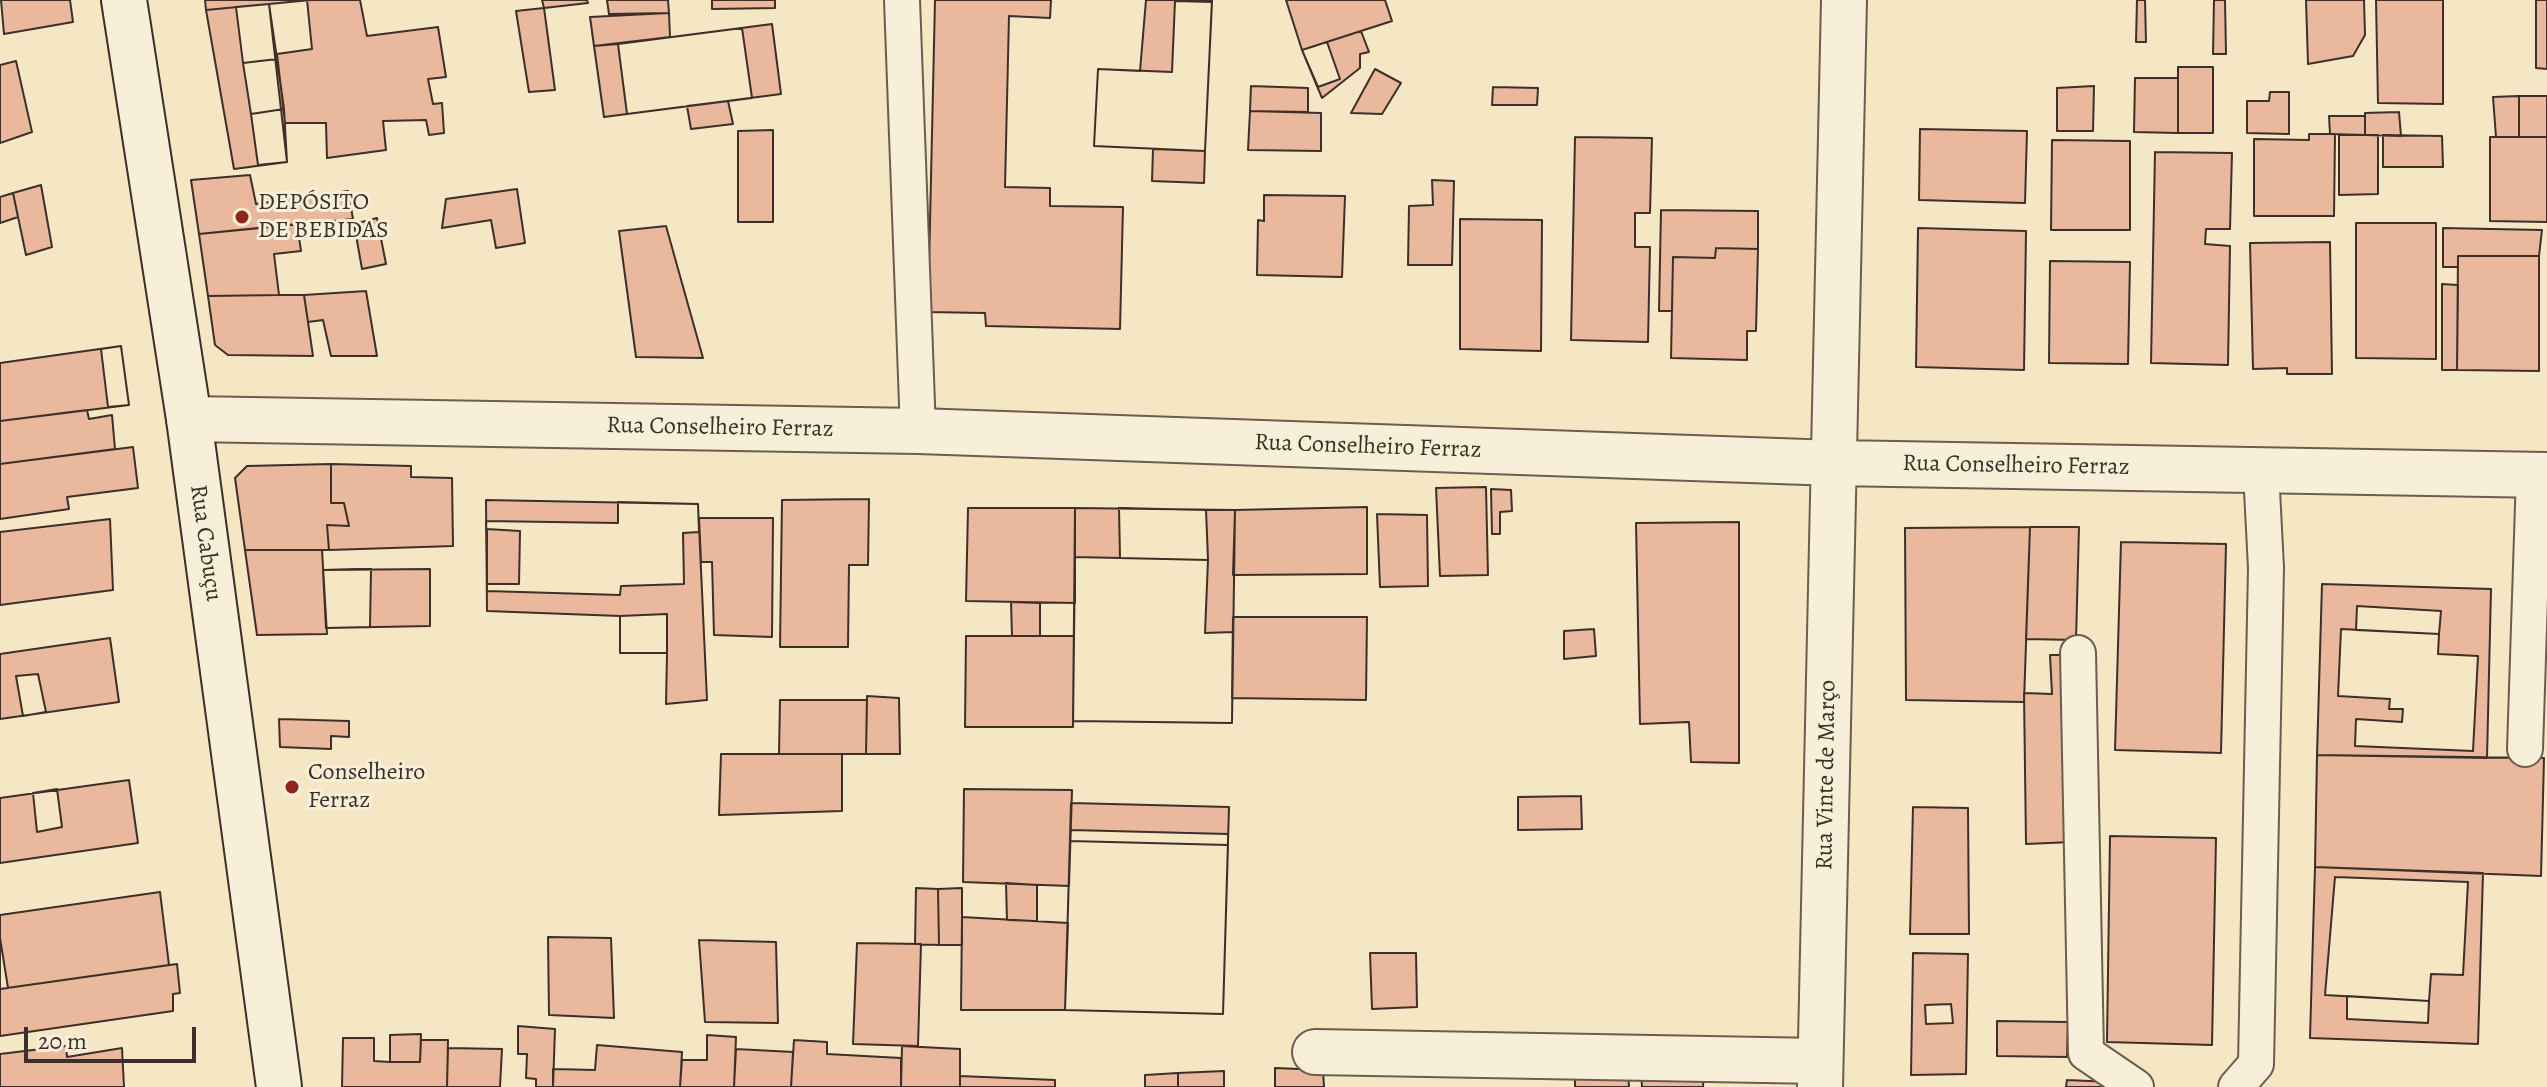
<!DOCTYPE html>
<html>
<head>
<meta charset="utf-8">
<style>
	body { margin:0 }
	#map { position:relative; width:2547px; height:1087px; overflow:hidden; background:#f5e6c4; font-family:Alegreya,serif }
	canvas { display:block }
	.scale { position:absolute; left:24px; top:1027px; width:172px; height:36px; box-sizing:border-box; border:4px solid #3d2f29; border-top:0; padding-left:10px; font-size:24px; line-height:28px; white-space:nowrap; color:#3d2f29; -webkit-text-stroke:6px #f8efd9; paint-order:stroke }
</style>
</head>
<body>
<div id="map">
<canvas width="2547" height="1087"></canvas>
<div class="scale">20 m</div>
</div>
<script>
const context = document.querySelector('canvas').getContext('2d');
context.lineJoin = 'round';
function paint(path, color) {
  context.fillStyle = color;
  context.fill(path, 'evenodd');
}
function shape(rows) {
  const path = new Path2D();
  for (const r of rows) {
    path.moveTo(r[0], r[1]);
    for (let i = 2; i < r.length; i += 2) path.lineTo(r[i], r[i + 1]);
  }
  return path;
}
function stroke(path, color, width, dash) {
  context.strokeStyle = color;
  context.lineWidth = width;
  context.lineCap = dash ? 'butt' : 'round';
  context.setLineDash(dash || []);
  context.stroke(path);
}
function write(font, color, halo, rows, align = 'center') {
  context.font = font + ' Alegreya,serif';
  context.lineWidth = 6;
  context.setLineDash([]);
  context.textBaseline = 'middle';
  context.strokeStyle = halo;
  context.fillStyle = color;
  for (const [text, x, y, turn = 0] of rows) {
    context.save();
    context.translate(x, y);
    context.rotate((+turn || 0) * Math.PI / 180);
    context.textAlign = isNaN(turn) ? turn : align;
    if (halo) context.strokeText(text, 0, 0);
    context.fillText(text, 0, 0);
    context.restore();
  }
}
const building = shape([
	[1,0,70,0,73,22,4,34,1,0],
	[205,0,311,0,206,10,205,0],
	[307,0,360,0,367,36,438,27,446,77,428,79,433,104,442,103,444,133,429,135,426,120,383,121,386,150,327,158,326,123,285,123,277,54,312,49,307,0],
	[542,0,587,0,588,3,544,8,542,0],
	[607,0,668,0,669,13,609,14,607,0],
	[712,0,775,0,775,8,712,9,712,0],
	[935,0,1051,0,1050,18,1009,16,1005,187,1050,188,1050,206,1123,207,1120,329,986,326,985,313,928,312,935,0],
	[1146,0,1212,0,1205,151,1094,146,1098,69,1140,71,1146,0],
	[1286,0,1385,0,1392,21,1302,50,1286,0],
	[2137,0,2145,0,2146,42,2136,42,2137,0],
	[2214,0,2225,0,2226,54,2213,54,2214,0],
	[2306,0,2364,0,2365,35,2353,56,2308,64,2306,0],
	[2376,0,2443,0,2443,104,2378,103,2376,0],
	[2536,0,2547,0,2547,69,2536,68,2536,0],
	[1175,1,1212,2,1205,151,1094,146,1098,69,1172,72,1175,1],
	[269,4,277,59,243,63,236,7,269,4],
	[269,4,287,162,234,169,206,10,269,4],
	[544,8,555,90,529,92,516,11,544,8],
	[669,13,670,37,594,46,590,17,669,13],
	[772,24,781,94,627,114,618,44,772,24],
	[742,28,752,98,627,114,618,44,742,28],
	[1361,31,1369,52,1360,54,1360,68,1322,98,1302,50,1361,31],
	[1327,42,1340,79,1318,87,1302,50,1327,42],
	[618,44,627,114,604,117,594,46,618,44],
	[277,59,284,109,251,114,243,63,277,59],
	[16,61,32,132,0,143,0,65,16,61],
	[2178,67,2213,67,2213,133,2178,133,2178,67],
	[1375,69,1401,83,1382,114,1351,113,1375,69],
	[2135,78,2178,78,2178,133,2134,132,2135,78],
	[1251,86,1308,88,1308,112,1250,111,1251,86],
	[2094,86,2093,131,2057,131,2057,88,2094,86],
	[1493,87,1538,88,1537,105,1492,105,1493,87],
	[2270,92,2289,92,2289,134,2247,133,2247,101,2269,101,2270,92],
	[2519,96,2547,96,2547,137,2519,137,2519,96],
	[2519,96,2519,137,2496,137,2493,97,2519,96],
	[728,101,733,124,691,129,687,106,728,101],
	[284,109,287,162,258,165,251,114,284,109],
	[1250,111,1321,113,1321,151,1248,150,1250,111],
	[2399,112,2401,136,2365,135,2365,113,2399,112],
	[2329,116,2365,116,2365,135,2330,134,2329,116],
	[1920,129,2027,131,2025,203,1919,200,1920,129],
	[773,130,773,222,738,222,738,131,773,130],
	[2309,134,2335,134,2334,216,2254,216,2254,139,2309,140,2309,134],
	[2339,135,2378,135,2378,194,2339,195,2339,135],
	[2383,135,2442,136,2443,167,2383,167,2383,135],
	[1575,137,1652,138,1650,213,1635,213,1635,247,1650,247,1648,342,1571,340,1575,137],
	[2490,137,2547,137,2547,222,2490,221,2490,137],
	[2052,140,2130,141,2130,230,2051,230,2052,140],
	[1153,149,1205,151,1204,183,1152,181,1153,149],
	[2155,152,2232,153,2230,229,2206,229,2205,244,2230,246,2228,365,2151,363,2155,152],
	[250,175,256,204,348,191,353,219,199,234,191,180,250,175],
	[1432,180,1454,181,1452,265,1408,265,1409,206,1433,205,1432,180],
	[41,185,52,247,26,255,13,193,41,185],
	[517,189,525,243,496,248,491,220,442,228,446,199,517,189],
	[13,193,18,217,0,223,0,197,13,193],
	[1264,195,1345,196,1342,277,1257,275,1258,220,1264,221,1264,195],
	[1661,210,1758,211,1758,249,1716,248,1715,258,1673,257,1672,311,1659,311,1661,210],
	[377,218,386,264,362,269,354,224,377,218],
	[1460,219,1542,220,1541,351,1460,349,1460,219],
	[2356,223,2436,223,2436,359,2356,358,2356,223],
	[297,224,301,251,274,254,279,295,208,296,199,234,297,224],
	[666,226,703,358,636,357,619,231,666,226],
	[1918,228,2026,231,2024,370,1916,367,1918,228],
	[2443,228,2542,230,2539,256,2458,256,2458,267,2443,267,2443,228],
	[2330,242,2332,374,2287,374,2287,368,2253,369,2250,243,2330,242],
	[1716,248,1758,249,1756,331,1747,331,1747,360,1671,358,1673,257,1715,258,1716,248],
	[2458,256,2539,256,2539,371,2457,370,2458,256],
	[2050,261,2130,262,2128,364,2049,363,2050,261],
	[2442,284,2458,285,2457,370,2442,370,2442,284],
	[366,291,377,356,331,356,323,320,308,322,304,295,366,291],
	[279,295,304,295,313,356,228,355,215,345,208,296,279,295],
	[121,346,129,405,108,407,101,349,121,346],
	[121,346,129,405,0,421,0,363,121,346],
	[87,410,89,419,112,415,115,449,0,464,0,421,87,410],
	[133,447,138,488,67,497,69,509,0,519,0,464,133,447],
	[331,464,411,466,411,477,452,478,453,546,329,550,327,525,349,526,344,503,331,503,331,464],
	[331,464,331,503,344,503,349,526,327,525,329,550,245,550,235,478,247,466,331,464],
	[1486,487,1488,575,1440,576,1436,488,1486,487],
	[1491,489,1511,490,1512,511,1500,512,1500,534,1492,534,1491,489],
	[869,499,868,565,849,565,848,647,780,647,782,500,869,499],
	[486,500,698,504,707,700,666,704,667,653,620,653,620,616,487,611,486,500],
	[618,502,698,504,699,532,683,533,684,584,621,586,620,595,487,591,486,521,618,523,618,502],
	[1367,507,1367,574,1233,575,1235,510,1367,507],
	[968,508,1075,508,1075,603,966,601,968,508],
	[1075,508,1235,510,1232,723,1073,721,1075,508],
	[1119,508,1206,510,1208,560,1120,558,1119,508],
	[1377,514,1427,515,1428,586,1380,587,1377,514],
	[699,518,773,518,772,637,714,635,712,562,701,562,699,518],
	[110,519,113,590,0,605,0,532,110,519],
	[1739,522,1739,763,1691,762,1689,722,1640,724,1636,523,1739,522],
	[2030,527,2079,527,2076,640,2026,639,2030,527],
	[2030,527,2024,702,1906,700,1905,528,2030,527],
	[487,529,520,531,519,584,487,584,487,529],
	[2121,542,2226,544,2221,753,2115,750,2121,542],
	[245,550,322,550,327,634,257,635,245,550],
	[1075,557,1208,560,1205,633,1233,632,1232,723,1073,721,1075,557],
	[371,569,370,627,326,628,323,570,371,569],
	[430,569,430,626,326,628,323,570,430,569],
	[2322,584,2491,589,2487,758,2317,755,2322,584],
	[1011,602,1040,603,1040,636,1012,636,1011,602],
	[2357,606,2441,611,2439,634,2356,630,2357,606],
	[667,614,667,653,620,653,620,616,667,614],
	[1233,617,1367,617,1366,700,1232,698,1233,617],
	[1594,629,1596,656,1564,659,1564,631,1594,629],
	[2341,629,2439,634,2438,654,2478,656,2473,751,2355,746,2356,719,2402,722,2403,709,2389,709,2390,699,2338,696,2341,629],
	[966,636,1074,636,1073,727,965,727,966,636],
	[110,638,119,702,0,719,0,654,110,638],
	[2050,655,2076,655,2072,842,2026,844,2024,693,2052,694,2050,655],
	[38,674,46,712,23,716,16,676,38,674],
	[867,696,899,698,900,754,866,754,867,696],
	[780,700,867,700,866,754,779,754,780,700],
	[279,719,349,721,349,737,331,736,331,749,280,747,279,719],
	[721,754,842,754,842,811,719,815,721,754],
	[2317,755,2544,758,2541,876,2315,867,2317,755],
	[129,780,138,843,0,863,0,798,129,780],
	[57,789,62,827,37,832,33,793,57,789],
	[964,789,1072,790,1069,886,963,882,964,789],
	[1581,796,1582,829,1518,830,1518,797,1581,796],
	[1071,803,1229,807,1223,1014,1065,1010,1071,803],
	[1913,807,1968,808,1969,934,1910,934,1913,807],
	[1071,830,1228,834,1228,845,1070,841,1071,830],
	[2110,836,2216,838,2212,1045,2107,1042,2110,836],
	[1070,841,1228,845,1223,1014,1065,1010,1070,841],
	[2315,867,2483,873,2478,1044,2310,1038,2315,867],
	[2335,877,2468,882,2463,975,2431,974,2429,1001,2325,995,2335,877],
	[1006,883,1037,885,1037,921,1007,920,1006,883],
	[916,888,938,889,939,945,915,944,916,888],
	[962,888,962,945,939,945,938,889,962,888],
	[160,892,169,965,0,989,0,915,160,892],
	[962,917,1068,923,1065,1010,961,1010,962,917],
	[548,937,611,938,614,1018,549,1015,548,937],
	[0,938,8,988,0,989,0,938],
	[699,940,776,942,778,1023,705,1022,699,940],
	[857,943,921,944,918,1046,853,1044,857,943],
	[1370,953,1416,953,1417,1007,1372,1009,1370,953],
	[1913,953,1968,954,1966,1074,1911,1075,1913,953],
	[177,964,180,993,173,994,173,1011,0,1036,0,989,177,964],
	[2347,996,2429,1001,2428,1023,2347,1019,2347,996],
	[1951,1004,1953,1023,1926,1024,1925,1005,1951,1004],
	[1997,1021,2068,1022,2067,1057,1997,1056,1997,1021],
	[518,1026,555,1029,553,1087,536,1087,536,1079,526,1078,527,1054,518,1054,518,1026],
	[421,1034,420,1062,390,1062,390,1035,421,1034],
	[707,1035,736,1037,734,1087,680,1087,682,1060,707,1060,707,1035],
	[343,1038,374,1038,374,1061,390,1062,420,1062,421,1040,448,1040,447,1087,342,1087,343,1038],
	[794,1040,827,1042,827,1054,901,1058,901,1087,791,1087,794,1040],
	[597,1045,682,1052,680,1087,553,1087,553,1069,595,1070,597,1045],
	[66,1046,67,1057,122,1048,124,1087,0,1087,0,1054,66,1046],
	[902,1046,960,1049,960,1087,901,1087,902,1046],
	[448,1048,502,1049,500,1087,447,1087,448,1048],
	[736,1049,793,1052,791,1087,734,1087,736,1049],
	[1275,1068,1323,1070,1324,1087,1275,1087,1275,1068],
	[1575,1070,1628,1071,1629,1087,1575,1087,1575,1070],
	[1641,1070,1704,1071,1703,1087,1642,1087,1641,1070],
	[1224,1071,1224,1087,1178,1087,1178,1073,1224,1071],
	[1178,1073,1178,1087,1145,1087,1145,1075,1178,1073],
	[960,1076,1055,1080,1055,1087,960,1087,960,1076],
	[2067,1080,2111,1082,2110,1087,2066,1087,2067,1080]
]);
const lane = shape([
	[902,0,918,431],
	[2078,653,2086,1053,2136,1087],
	[2525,749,2534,475],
	[2236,1087,2256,1064,2266,568,2261,471]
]);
const street = shape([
	[189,419,918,431,1835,463,2547,475],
	[1315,1052,1820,1061],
	[1820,1087,1844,0]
]);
const secondary = shape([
	[124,0,189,419,279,1087]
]);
const markers = [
	[242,217,8,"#8f2418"],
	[292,787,8,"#8f2418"]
];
const poiNames = [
	["DEPÓSITO",258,203],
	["DE BEBIDAS",258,231],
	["Conselheiro",308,773],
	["Ferraz",308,801]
];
const streetNames = [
	["Rua Conselheiro Ferraz",720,428,1],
	["Rua Conselheiro Ferraz",1368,447,2],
	["Rua Conselheiro Ferraz",2016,466,1],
	["Rua Cabuçu",205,543,82],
	["Rua Vinte de Março",1827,775,-89]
];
paint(building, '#eab89c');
stroke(building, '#3d2f29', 2);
stroke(lane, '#6b5d50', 38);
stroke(street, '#6b5d50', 48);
stroke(secondary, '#3d2f29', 48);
stroke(lane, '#f8efd9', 34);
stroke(street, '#f8efd9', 44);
stroke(secondary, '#f8efd9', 44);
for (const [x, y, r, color] of markers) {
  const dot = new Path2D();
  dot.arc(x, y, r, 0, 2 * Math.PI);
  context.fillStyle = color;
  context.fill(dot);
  stroke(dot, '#f8efd9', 3);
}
write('24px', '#3d2f29', '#f8efd9', poiNames, 'left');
write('24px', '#3d2f29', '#f8efd9', streetNames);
</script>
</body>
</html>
